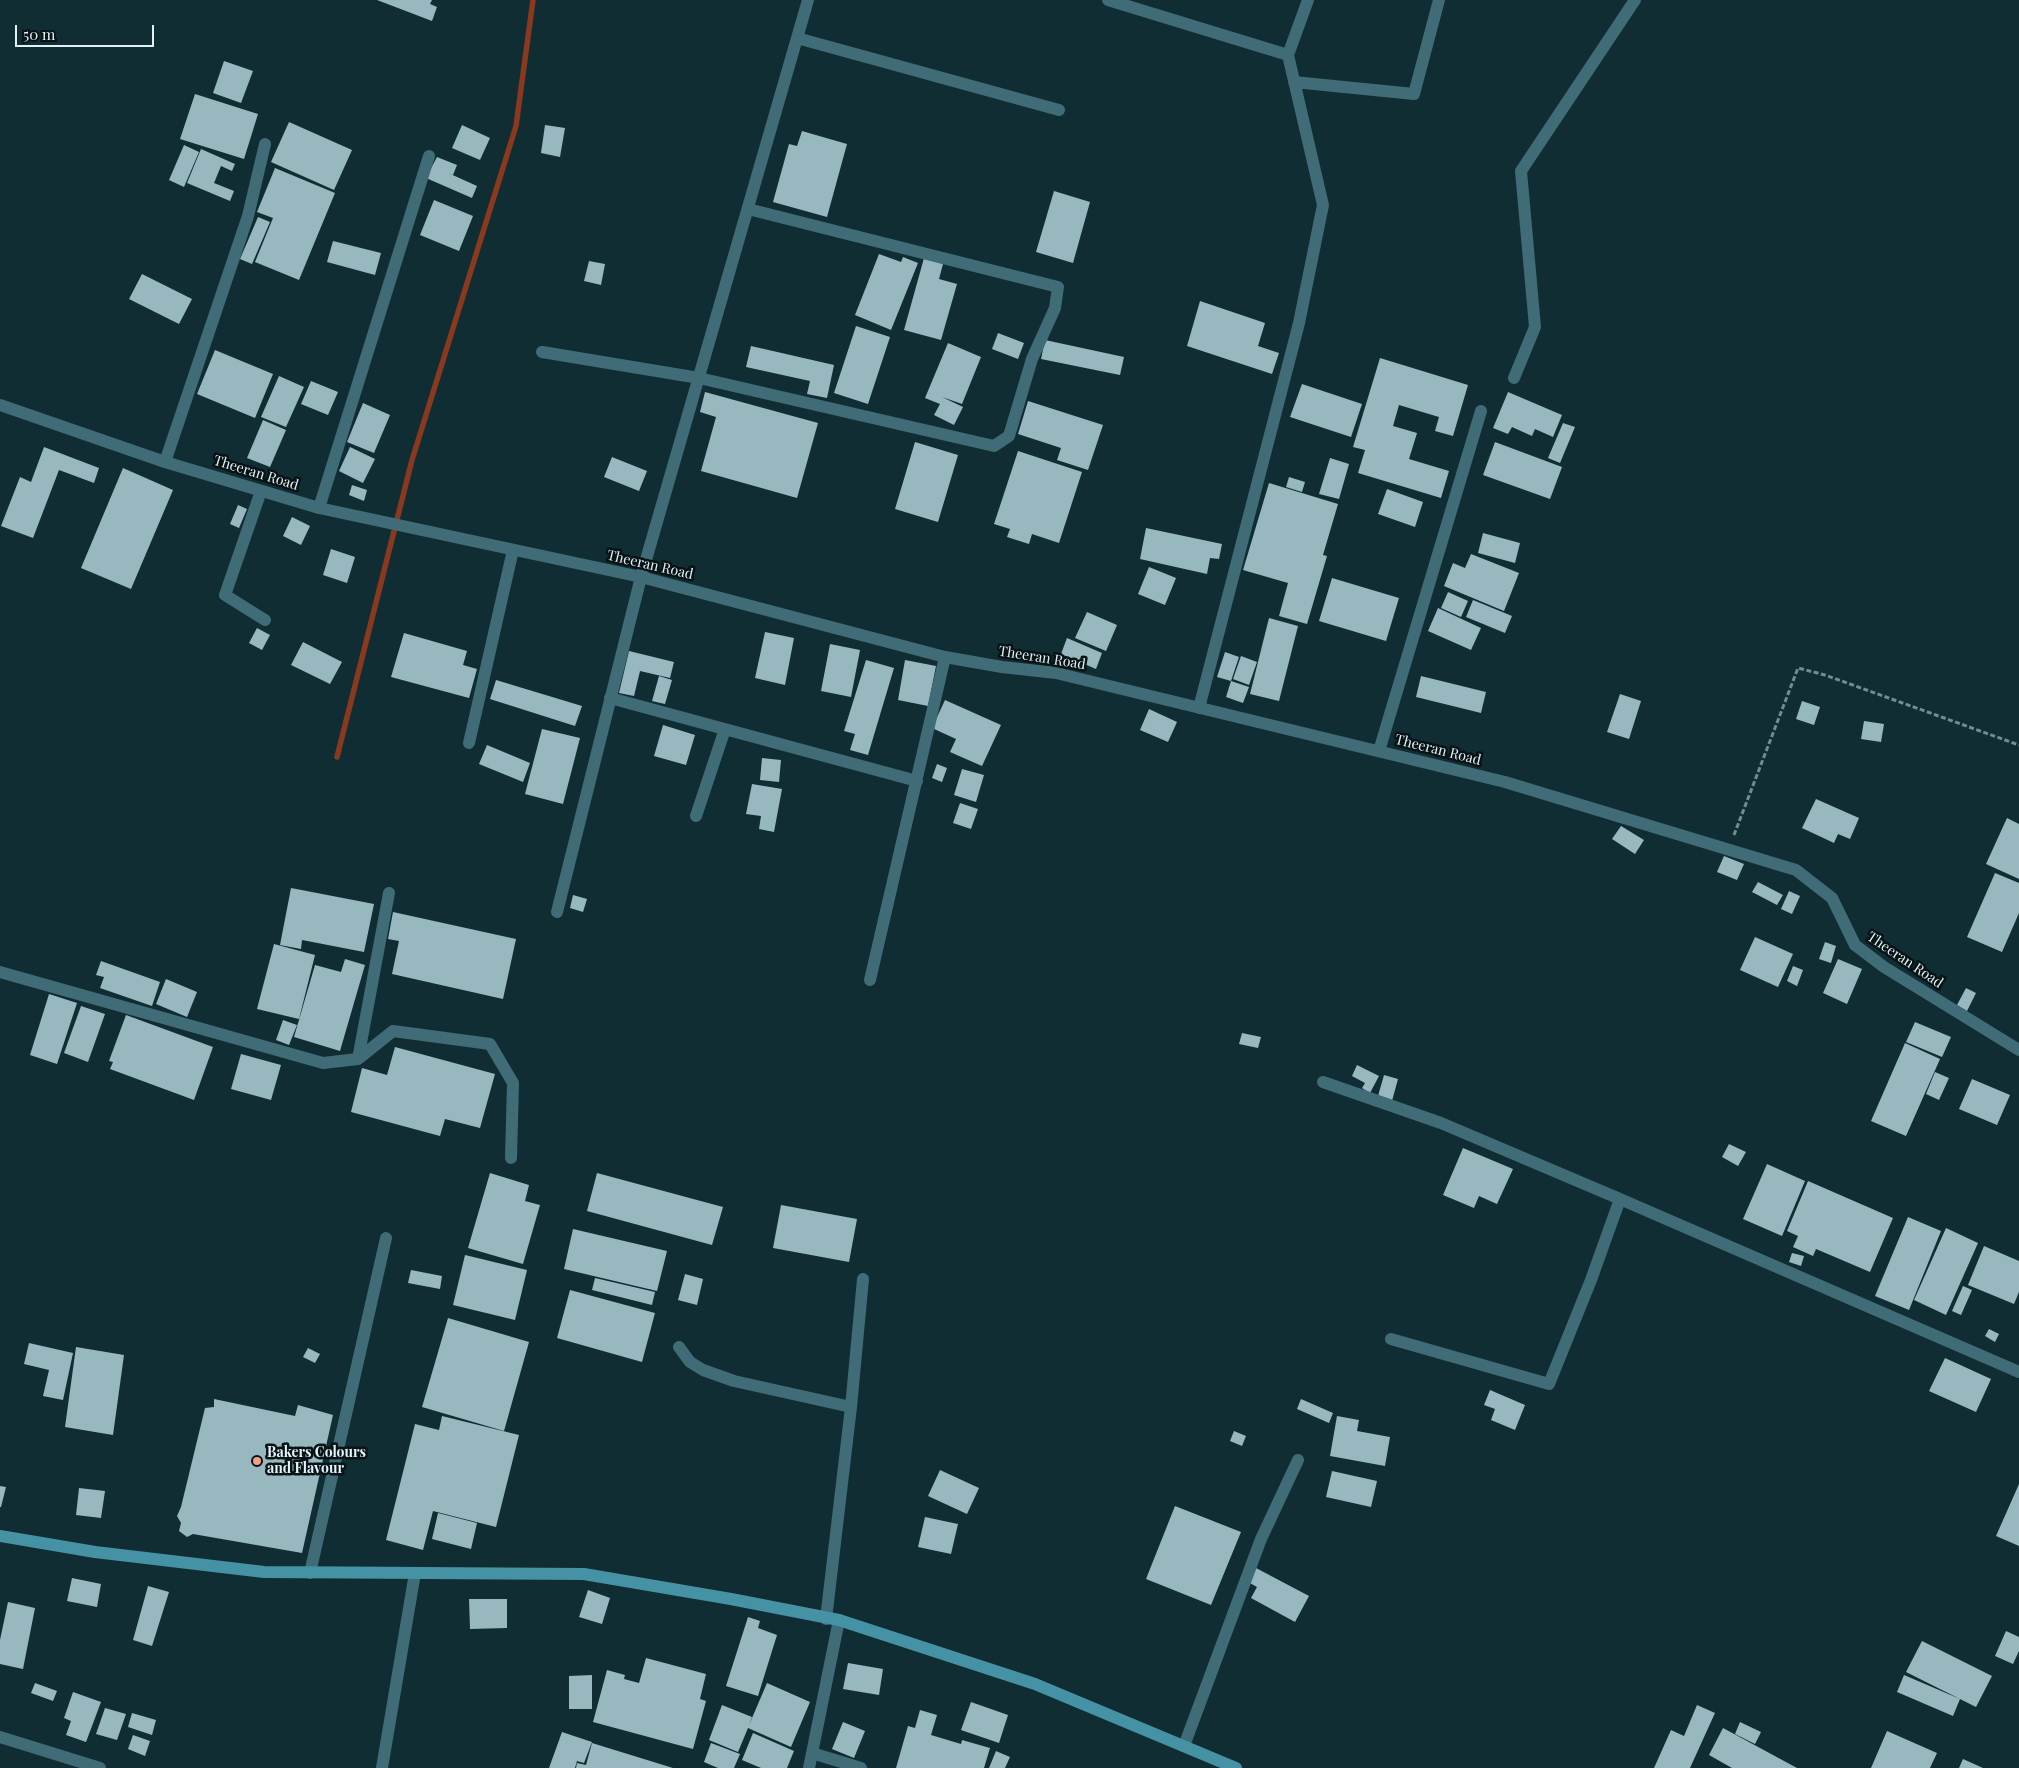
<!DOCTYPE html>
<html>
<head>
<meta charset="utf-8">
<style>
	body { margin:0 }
	#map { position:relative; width:2019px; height:1768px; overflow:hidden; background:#112d34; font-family:"Playfair Display",serif }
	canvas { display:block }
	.scale { position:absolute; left:15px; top:25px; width:139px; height:22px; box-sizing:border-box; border:2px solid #e2f2f7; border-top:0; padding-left:6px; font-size:15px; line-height:18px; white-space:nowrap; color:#e2f2f7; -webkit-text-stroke:4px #081316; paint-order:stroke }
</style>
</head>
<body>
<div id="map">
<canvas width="2019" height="1768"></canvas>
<div class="scale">50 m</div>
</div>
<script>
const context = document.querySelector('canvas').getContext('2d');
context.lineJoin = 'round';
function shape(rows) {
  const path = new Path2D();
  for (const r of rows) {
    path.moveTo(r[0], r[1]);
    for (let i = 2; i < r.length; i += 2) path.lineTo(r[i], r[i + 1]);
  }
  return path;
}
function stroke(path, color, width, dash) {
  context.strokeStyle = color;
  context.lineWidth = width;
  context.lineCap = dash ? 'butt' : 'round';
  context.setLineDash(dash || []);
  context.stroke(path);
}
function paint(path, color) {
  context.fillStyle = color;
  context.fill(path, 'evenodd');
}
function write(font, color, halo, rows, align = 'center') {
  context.font = font + ' "Playfair Display",serif';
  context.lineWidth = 5;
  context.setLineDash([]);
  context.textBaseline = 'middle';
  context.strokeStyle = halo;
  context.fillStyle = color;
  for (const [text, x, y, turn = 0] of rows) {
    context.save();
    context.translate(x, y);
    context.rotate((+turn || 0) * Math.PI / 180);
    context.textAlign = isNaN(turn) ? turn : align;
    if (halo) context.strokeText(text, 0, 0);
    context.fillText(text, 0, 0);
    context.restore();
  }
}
const stream = shape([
	[337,757,412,460,516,126,533,0]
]);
const building = shape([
	[377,0,432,0,430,4,437,7,432,21],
	[224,61,253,71,241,103,213,93],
	[195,94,258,114,244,159,180,139],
	[289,122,352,150,334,190,271,162],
	[462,125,490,138,480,160,452,148],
	[545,125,565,128,560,157,541,153],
	[802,131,847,144,827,217,773,202,789,144,797,146],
	[184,145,199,152,184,187,169,180],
	[201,149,235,164,232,171,221,166,214,183,234,191,230,201,187,183],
	[437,157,457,165,453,175,446,172,477,186,472,198,426,178],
	[275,168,335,193,299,280,255,262,273,218,257,212],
	[1054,191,1090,202,1073,263,1036,252],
	[434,200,473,216,459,251,420,235],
	[258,217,270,222,252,264,240,259],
	[333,241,381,253,375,275,327,262],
	[879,254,901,262,903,257,918,263,891,330,855,315],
	[924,258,943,264,939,279,957,284,941,340,904,330],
	[589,261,605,264,601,285,584,281],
	[142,274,192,299,179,324,129,299],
	[1200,301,1265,323,1258,346,1279,353,1272,374,1187,346],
	[856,326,890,337,868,404,834,393],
	[998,333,1024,343,1018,359,992,349],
	[1045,340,1124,357,1120,375,1041,359],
	[948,343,981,357,962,404,942,397,963,407,954,425,934,415,940,404,925,398],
	[751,346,834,365,827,398,807,394,810,381,746,367],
	[215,350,273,374,255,418,197,394],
	[1380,358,1468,385,1453,436,1435,431,1439,417,1399,405,1393,426,1417,433,1409,459,1449,471,1441,498,1358,473,1365,450,1353,447],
	[279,376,304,387,286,427,261,417],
	[311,381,338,392,328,415,301,404],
	[1302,384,1362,404,1351,437,1290,417],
	[705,392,818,423,797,498,701,471,716,417,700,412],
	[1508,392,1562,415,1553,437,1535,429,1532,436,1512,427,1508,434,1493,428],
	[1028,401,1103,425,1088,470,1057,460,1061,448,1018,434],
	[363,403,390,415,374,453,347,442],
	[263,420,286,430,270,467,247,458],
	[1563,423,1575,427,1560,463,1548,458],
	[915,442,958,455,938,522,895,509],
	[1495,442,1562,467,1550,499,1483,475],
	[44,447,99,468,94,483,59,470,33,538,1,526,20,477,31,482],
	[350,447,375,459,363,483,339,471],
	[1018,451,1082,472,1059,543,1032,534,1029,544,1007,537,1010,529,994,524],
	[612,457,647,471,639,491,604,477],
	[1330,458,1349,464,1339,499,1319,494],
	[123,468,173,490,131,589,81,568],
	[1289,477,1305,482,1302,492,1286,487],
	[1269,483,1338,504,1323,555,1327,556,1307,624,1279,616,1288,583,1243,570],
	[352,485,367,490,364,501,349,495],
	[1387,489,1423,502,1415,527,1378,514],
	[238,505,247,509,239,528,230,524],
	[292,517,310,526,301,545,283,536],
	[1146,528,1222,544,1219,559,1210,558,1207,574,1140,559],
	[1483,533,1520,543,1515,563,1478,553],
	[331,549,355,557,347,583,323,575],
	[1471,554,1519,573,1504,611,1444,586,1453,563,1465,568],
	[1149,567,1176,578,1165,605,1138,594],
	[1332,578,1399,598,1386,641,1319,621],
	[1448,592,1468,601,1461,617,1441,608],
	[1473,600,1512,616,1505,633,1466,617],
	[1438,608,1481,628,1471,650,1428,631],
	[1087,612,1117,625,1106,651,1075,638],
	[1269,618,1298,626,1279,701,1250,694],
	[257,628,270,635,262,650,249,643],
	[765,632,794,638,785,685,755,678],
	[404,633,467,651,463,665,477,669,469,698,391,677],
	[1067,638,1102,653,1096,669,1061,654],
	[303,642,342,662,330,684,291,665],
	[830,644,860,650,851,697,821,691],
	[629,651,674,662,670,678,640,671,634,696,619,693],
	[1225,652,1239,657,1231,681,1217,677],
	[1241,656,1257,662,1249,685,1233,679],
	[866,660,894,668,868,755,850,750,855,734,844,731],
	[905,660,936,666,928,706,898,700],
	[659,676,672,680,665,704,652,701],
	[1421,676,1486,692,1481,713,1416,697],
	[496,680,582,706,575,726,490,699],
	[1231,681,1249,687,1243,703,1226,697],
	[1620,694,1641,701,1629,739,1607,732],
	[945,700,1001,725,982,766,950,752,956,739,932,728],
	[1802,701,1820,707,1814,725,1796,719],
	[1149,709,1177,722,1168,742,1140,730],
	[1864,721,1884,724,1881,742,1861,739],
	[663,725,695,735,686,765,654,756],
	[542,729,580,738,563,804,525,794],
	[487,745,530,763,523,782,479,764],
	[762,758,781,760,779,782,760,780],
	[937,764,947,768,942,782,932,778],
	[962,769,984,775,976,802,954,795],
	[752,784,782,789,774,832,759,829,761,816,746,814],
	[1816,799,1859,818,1850,839,1838,834,1834,843,1802,828],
	[960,803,978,809,971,829,953,823],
	[2007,818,2019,824,2019,879,1986,864],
	[1621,826,1644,840,1635,854,1612,839],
	[1724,856,1744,864,1737,880,1717,872],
	[1995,873,2019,883,2019,913,2002,952,1967,937],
	[1758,882,1783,895,1777,905,1752,892],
	[291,888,374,904,364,952,302,940,301,949,280,945],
	[1789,891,1800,896,1792,914,1781,909],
	[573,895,587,899,583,912,570,908],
	[393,912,516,939,503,999,392,974,399,941,388,939],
	[1755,937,1793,954,1778,987,1740,970],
	[1825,942,1836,946,1831,963,1819,959],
	[274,944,315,955,299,1019,257,1009],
	[345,959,365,965,340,1051,294,1037,315,965,341,972],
	[1838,959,1862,969,1847,1004,1823,993],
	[101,961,160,982,152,1006,100,988,104,977,96,975],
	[1793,966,1803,970,1797,986,1787,981],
	[166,979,197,992,187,1017,156,1004],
	[1966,988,1976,993,1967,1011,1957,1005],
	[49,994,77,1003,57,1064,30,1055],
	[81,1006,105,1014,88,1062,64,1053],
	[126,1015,213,1047,194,1100,110,1069,113,1062,109,1061],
	[283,1020,297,1025,289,1045,276,1040],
	[1915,1022,1951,1037,1942,1057,1906,1042],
	[1242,1033,1261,1037,1258,1048,1239,1044],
	[1905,1043,1940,1059,1906,1136,1871,1121],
	[395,1047,495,1074,480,1128,445,1119,440,1136,351,1112,362,1068,387,1075],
	[241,1054,281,1065,271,1100,231,1089],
	[1357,1065,1379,1076,1370,1093,1362,1088,1365,1083,1352,1076],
	[1935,1072,1949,1078,1939,1100,1926,1094],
	[1384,1075,1398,1079,1392,1101,1378,1096],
	[1972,1079,2010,1095,1997,1125,1959,1109],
	[1729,1144,1746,1152,1738,1166,1722,1157],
	[1463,1148,1513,1169,1497,1204,1479,1196,1474,1208,1443,1195],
	[1767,1164,1805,1181,1782,1236,1743,1219],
	[490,1173,529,1185,525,1201,540,1205,523,1264,468,1248],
	[597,1173,723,1207,712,1245,587,1211],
	[1808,1181,1893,1218,1870,1272,1816,1249,1813,1256,1793,1247,1798,1236,1787,1231],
	[781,1205,857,1219,849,1262,773,1248],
	[1908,1217,1941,1231,1909,1310,1875,1296],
	[1946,1228,1978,1243,1946,1315,1914,1300],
	[573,1229,667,1251,657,1291,564,1269],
	[1984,1246,2019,1261,2019,1292,2014,1304,1968,1285],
	[1792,1253,1804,1256,1801,1266,1789,1262],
	[465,1255,527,1270,515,1320,453,1305],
	[411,1270,442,1276,440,1289,408,1283],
	[685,1274,703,1279,697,1305,678,1300],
	[595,1278,655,1292,652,1305,592,1290],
	[1963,1286,1972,1290,1961,1315,1952,1311],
	[570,1290,655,1313,642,1362,557,1338],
	[448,1318,529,1342,504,1431,422,1407],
	[1989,1329,1999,1334,1995,1342,1985,1336],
	[29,1343,73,1353,63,1400,43,1396,49,1370,24,1364],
	[76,1347,124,1355,113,1435,65,1427],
	[308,1348,320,1354,315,1363,303,1357],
	[1945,1358,1991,1379,1976,1412,1929,1391],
	[1490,1390,1525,1405,1515,1430,1491,1420,1495,1409,1484,1405],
	[214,1399,295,1416,298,1405,333,1415,302,1553,193,1534,187,1537,179,1531,181,1523,177,1516,181,1507,205,1408,214,1407],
	[1301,1399,1333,1413,1329,1423,1297,1409],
	[442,1416,519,1435,496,1527,433,1511,423,1550,386,1540,415,1424,439,1430],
	[1337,1416,1359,1420,1357,1431,1390,1437,1385,1466,1330,1456],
	[1234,1431,1246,1436,1242,1446,1230,1441],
	[940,1470,979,1488,967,1514,928,1496],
	[1332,1471,1377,1481,1371,1507,1326,1497],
	[2019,1484,2019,1546,1996,1536],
	[0,1486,6,1487,1,1507,0,1507],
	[79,1488,105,1491,101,1518,76,1515],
	[1175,1506,1241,1532,1211,1605,1146,1579],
	[438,1513,477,1523,471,1549,432,1539],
	[925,1517,958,1524,951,1554,918,1547],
	[1256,1568,1309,1596,1295,1622,1251,1598,1257,1587,1248,1582],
	[72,1578,101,1584,97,1607,67,1601],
	[148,1586,169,1592,152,1646,133,1640],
	[588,1590,610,1598,602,1624,579,1617],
	[469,1599,507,1599,507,1628,470,1629],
	[8,1602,35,1608,23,1669,0,1664,0,1640],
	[748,1617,760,1621,758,1628,777,1635,758,1696,726,1686],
	[2006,1631,2019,1637,2019,1651,2013,1664,1995,1656],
	[1922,1641,1992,1676,1976,1707,1906,1672],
	[646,1658,706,1674,700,1699,706,1701,693,1749,593,1722,607,1670,625,1675,624,1679,639,1683],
	[848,1663,883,1669,879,1695,843,1689],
	[592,1675,592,1709,569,1709,569,1676],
	[1904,1675,1960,1699,1953,1716,1897,1692],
	[35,1683,57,1691,53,1701,31,1693],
	[767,1683,810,1702,791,1747,748,1728,738,1752,709,1740,722,1705,752,1717,749,1725],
	[73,1692,101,1702,86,1742,66,1735,71,1721,64,1718],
	[971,1702,1008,1715,999,1743,961,1730],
	[1697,1705,1715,1713,1690,1768,1654,1768,1671,1730,1684,1736],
	[105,1708,126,1714,117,1740,96,1734],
	[920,1710,937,1715,931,1735,961,1744,962,1740,990,1748,984,1768,896,1768,908,1726,915,1728],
	[132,1713,156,1720,152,1735,128,1727],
	[843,1722,865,1731,854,1758,832,1749],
	[1740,1722,1761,1732,1755,1744,1735,1734],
	[1723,1728,1797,1768,1732,1768,1709,1755],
	[1887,1731,1937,1753,1930,1768,1871,1768],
	[562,1732,592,1742,584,1763,577,1761,575,1768,549,1768],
	[753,1733,794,1751,787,1768,761,1768,742,1760],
	[133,1735,150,1741,145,1756,128,1749],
	[592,1743,673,1768,576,1768,577,1763,586,1765],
	[711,1743,740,1754,734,1768,718,1768,704,1762],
	[996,1751,1010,1757,1005,1768,989,1768],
	[1963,1759,1983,1768,1959,1768]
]);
const path = shape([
	[1734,835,1798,668,1825,675,2019,745]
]);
const street = shape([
	[1108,0,1288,55,1323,205,1299,323,1199,708],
	[797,38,1059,110],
	[1288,55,1308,0],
	[1294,82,1414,94,1439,0],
	[542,352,699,378,994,446,1009,436,1032,359,1055,308,1058,287,748,209],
	[1514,378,1535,327,1521,171,1635,0],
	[0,405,165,462,319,508,641,577,945,657,1002,667,1056,673,1505,782,1796,870,1832,898,1855,945,1884,967,2019,1050],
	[165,462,248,216,265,144],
	[261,491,225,595,265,620],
	[319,508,429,156],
	[610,698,917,781],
	[469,743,513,550],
	[1379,751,1481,411],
	[696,816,725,729],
	[557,912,641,577,808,0],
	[0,972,323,1063,358,1059,389,893],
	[870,980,945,657],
	[358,1059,393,1031,490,1044,513,1083,511,1158],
	[1323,1082,1441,1123,1620,1199,2019,1372],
	[1391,1339,1549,1384,1591,1280,1620,1199],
	[679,1347,690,1362,703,1370,734,1381,851,1407],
	[310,1573,386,1238],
	[826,1619,851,1407,863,1279],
	[0,1737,100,1768],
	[1184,1746,1261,1539,1298,1460],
	[812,1753,861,1768],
	[382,1768,415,1573],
	[809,1768,839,1620]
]);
const secondary = shape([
	[0,1536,95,1552,264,1572,584,1574,731,1599,839,1620,1035,1684,1236,1768]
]);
const markers = [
	[257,1461,5,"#f39f85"]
];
const streetNames = [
	["Theeran Road",256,473,17],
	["Theeran Road",650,565,13],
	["Theeran Road",1042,658,9],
	["Theeran Road",1438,750,14],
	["Theeran Road",1905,960,34]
];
const poiNames = [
	["Bakers Colours",267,1453],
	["and Flavour",267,1469]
];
stroke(stream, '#8a391f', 5.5);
paint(building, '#98b8c0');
stroke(path, '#748b91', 3, [5, 2.5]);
stroke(street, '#3f6c77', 12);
stroke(secondary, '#4592a4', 12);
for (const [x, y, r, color] of markers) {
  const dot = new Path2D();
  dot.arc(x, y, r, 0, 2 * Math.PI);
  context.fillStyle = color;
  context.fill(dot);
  stroke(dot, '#081316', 2);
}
write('14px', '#e2f2f7', '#081316', streetNames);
write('bold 14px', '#e2f2f7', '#081316', poiNames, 'left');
</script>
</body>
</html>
